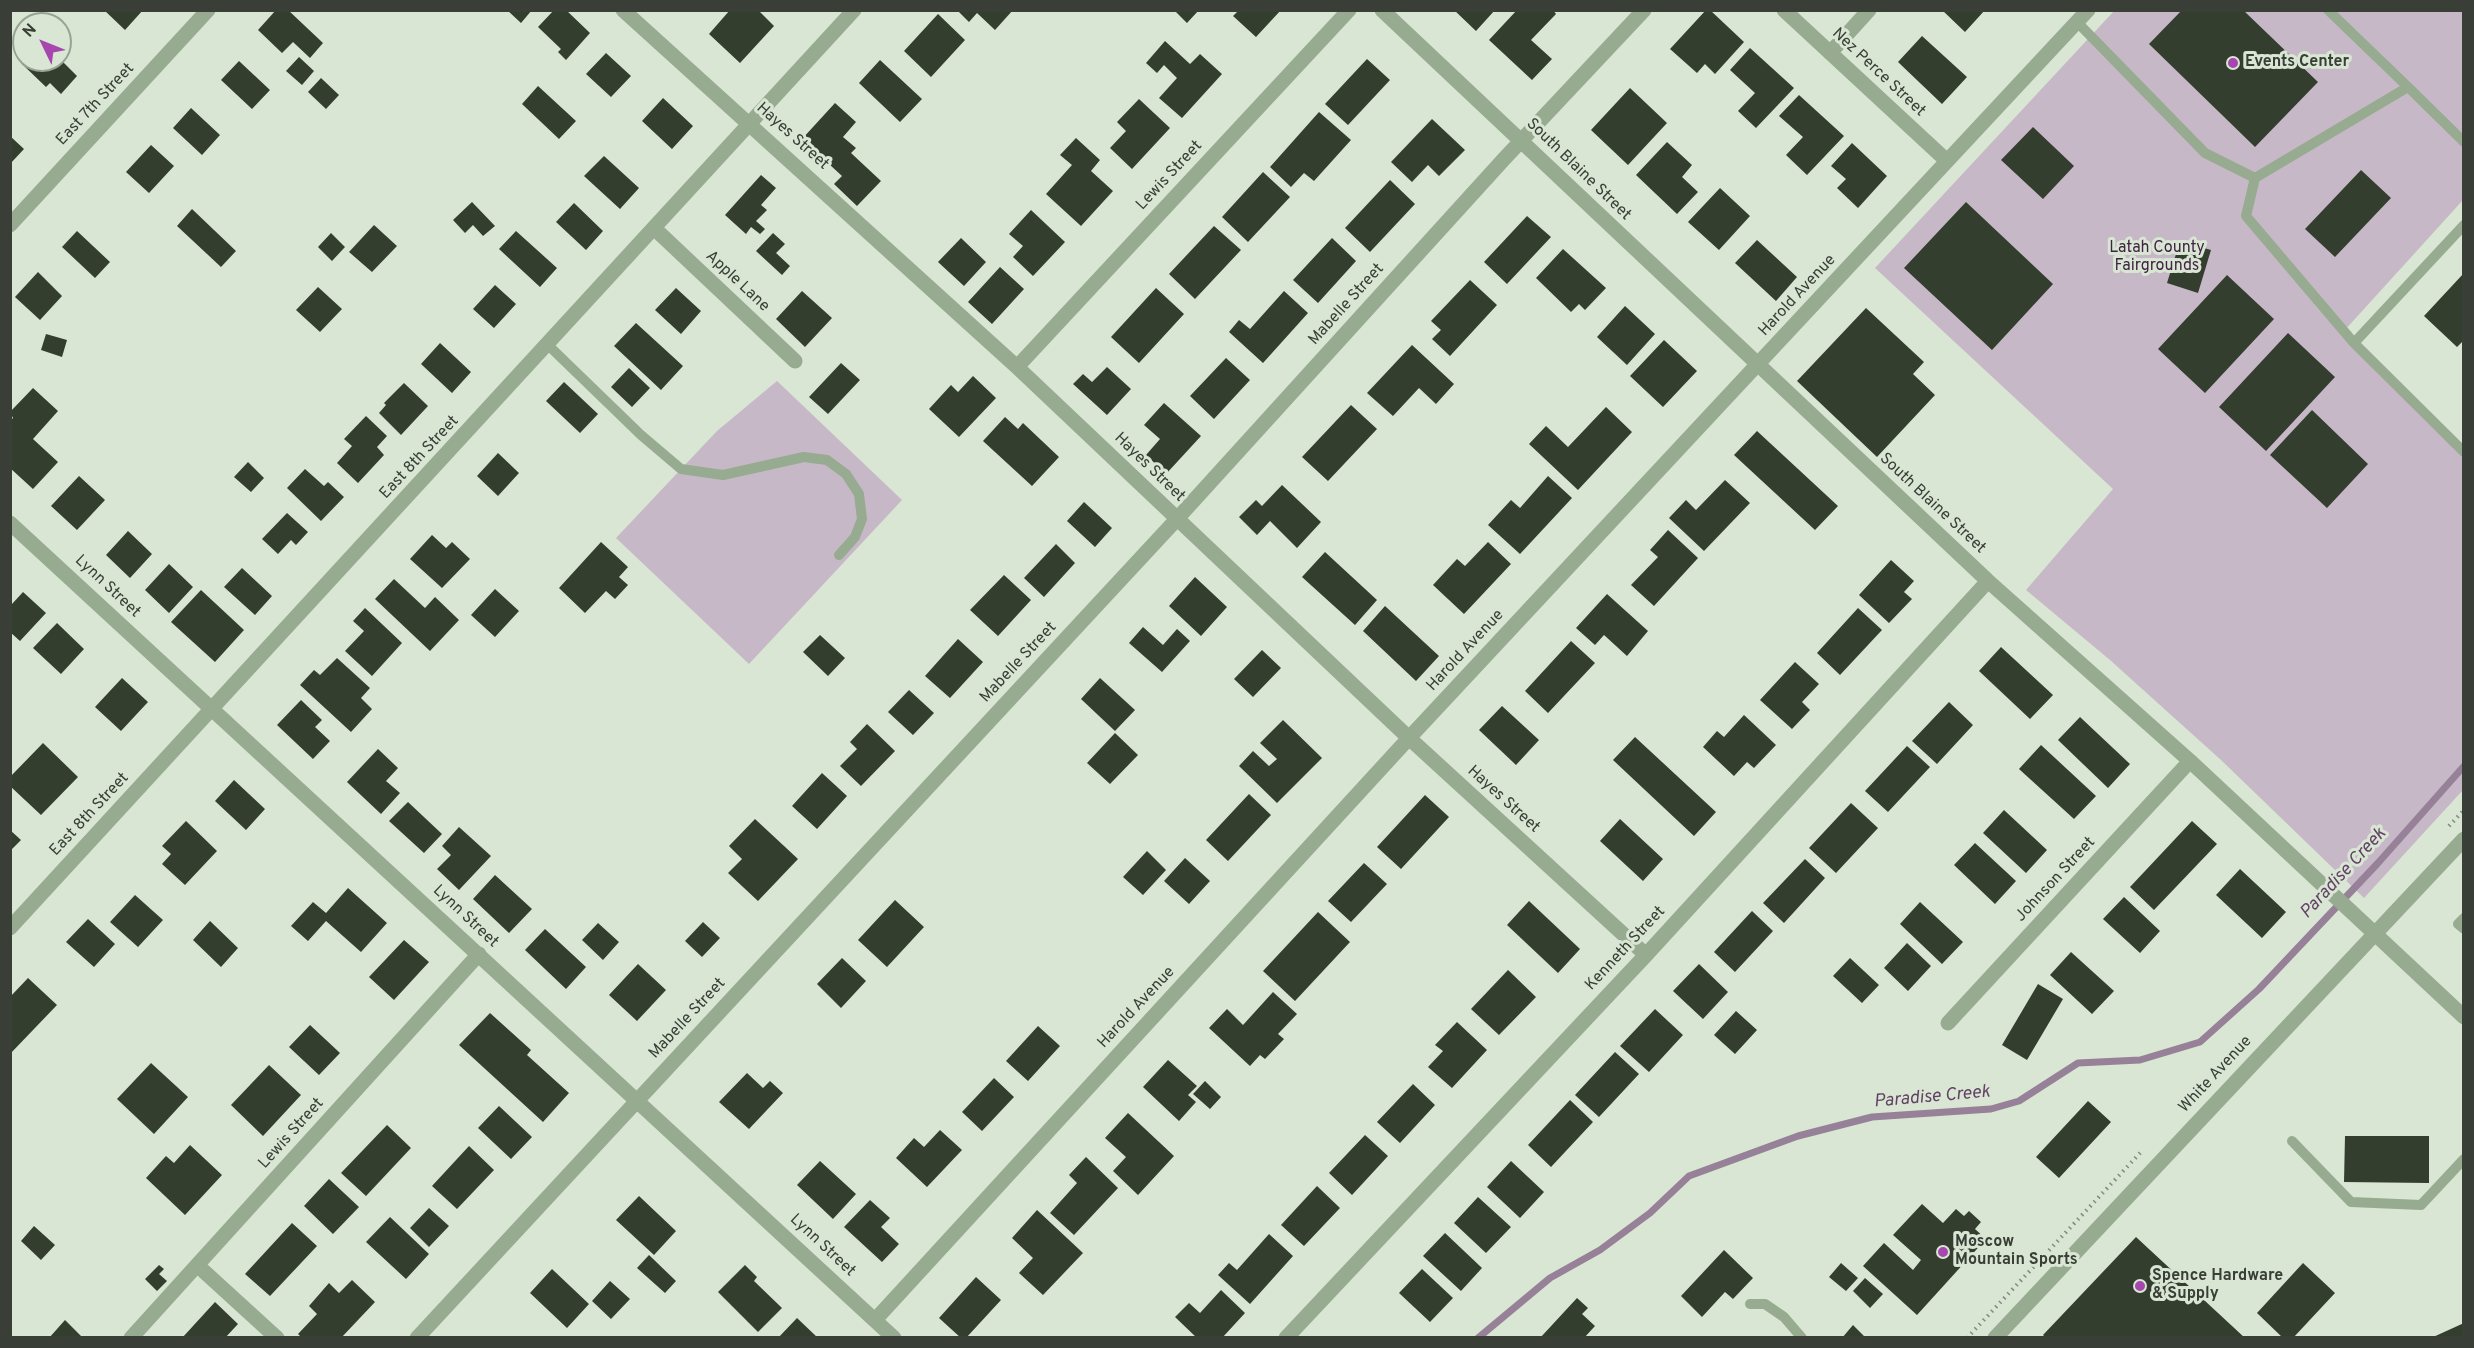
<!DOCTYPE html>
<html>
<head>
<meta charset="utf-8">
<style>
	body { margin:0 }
	#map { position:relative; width:2474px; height:1348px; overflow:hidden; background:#d8e6d3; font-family:Overpass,sans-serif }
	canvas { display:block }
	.frame { position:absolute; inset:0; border:12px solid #393f37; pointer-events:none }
	.north { position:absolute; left:12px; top:12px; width:60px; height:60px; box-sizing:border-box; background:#d8e6d3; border:2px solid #98a395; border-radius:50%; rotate:313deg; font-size:16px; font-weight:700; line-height:24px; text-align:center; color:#393f37 }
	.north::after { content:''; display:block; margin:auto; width:21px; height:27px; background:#a646ae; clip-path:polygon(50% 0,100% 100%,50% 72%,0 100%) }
</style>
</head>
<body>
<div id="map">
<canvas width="2474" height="1348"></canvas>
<div class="frame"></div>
<div class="north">N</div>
</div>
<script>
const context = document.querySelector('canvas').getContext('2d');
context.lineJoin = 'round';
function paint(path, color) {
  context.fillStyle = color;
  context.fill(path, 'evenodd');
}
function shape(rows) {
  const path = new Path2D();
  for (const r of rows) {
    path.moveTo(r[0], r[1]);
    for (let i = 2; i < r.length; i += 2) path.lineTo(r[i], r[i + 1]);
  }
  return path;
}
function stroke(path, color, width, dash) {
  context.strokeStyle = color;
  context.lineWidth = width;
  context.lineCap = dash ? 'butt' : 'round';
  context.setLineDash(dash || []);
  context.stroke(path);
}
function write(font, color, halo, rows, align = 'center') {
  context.font = font + ' Overpass,sans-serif';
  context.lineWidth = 6;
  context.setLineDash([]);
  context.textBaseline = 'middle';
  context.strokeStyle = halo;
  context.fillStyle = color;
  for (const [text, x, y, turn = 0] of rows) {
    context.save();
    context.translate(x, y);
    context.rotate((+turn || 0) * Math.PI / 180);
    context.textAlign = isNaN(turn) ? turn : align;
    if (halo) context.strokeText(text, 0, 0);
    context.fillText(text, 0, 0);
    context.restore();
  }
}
const green = shape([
	[2114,11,2463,11,2463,200,2344,331,2463,451,2463,790,2364,898,2221,760,2110,660,2026,590,2113,489,1875,268],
	[777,381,902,500,749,664,616,538,717,431]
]);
const stream = shape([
	[1478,1338,1550,1278,1600,1250,1650,1213,1689,1176,1798,1136,1872,1117,1991,1109,2019,1101,2078,1063,2140,1060,2200,1042,2259,989,2378,863,2464,766]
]);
const building = shape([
	[104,10,143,10,125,30],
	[276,10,288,10,323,43,310,58,293,42,282,53,258,30],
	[507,10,532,10,521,23],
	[554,10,566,10,590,33,566,60,558,52,561,49,538,27],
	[730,10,758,10,774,26,740,63,709,34],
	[957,10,1013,10,995,30,977,13,969,22],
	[1174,10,1199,10,1187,23],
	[1239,10,1281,10,1256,37,1233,16],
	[1454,10,1495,10,1476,31],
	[1517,10,1553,10,1556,14,1531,40,1552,59,1532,80,1489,40],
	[1706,10,1710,10,1744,42,1715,74,1705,64,1697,73,1670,49],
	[1942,10,1985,10,1965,32],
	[2182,10,2243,10,2318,82,2255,147,2149,44],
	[938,14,965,40,931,77,904,51],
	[1922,36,1967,77,1942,104,1898,62],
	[1165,41,1190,64,1200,54,1222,74,1182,118,1159,98,1177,78,1164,65,1157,73,1146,63],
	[1750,48,1794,88,1756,128,1738,111,1755,93,1730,70],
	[606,53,631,76,611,97,586,74],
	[299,57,314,71,302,85,286,71],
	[1367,59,1390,80,1348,125,1325,104],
	[26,60,61,60,77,76,61,94,50,83,46,87,22,64],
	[880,60,922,99,900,122,859,83],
	[239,61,270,90,252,109,221,80],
	[321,78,339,95,326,109,308,92],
	[538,86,576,121,559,139,522,104],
	[1630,88,1667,123,1628,165,1591,130],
	[1799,95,1844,136,1807,175,1786,155,1803,137,1779,116],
	[663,98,693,126,672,149,642,121],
	[1139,99,1170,128,1132,169,1110,148,1126,131,1117,122],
	[835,103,856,122,843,137,856,148,851,153,881,181,857,206,834,184,842,176,802,139],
	[191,108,220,135,202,155,173,128],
	[1319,112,1351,140,1314,181,1304,173,1291,187,1270,167],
	[1432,119,1465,150,1439,176,1428,165,1412,182,1391,162],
	[2033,127,2074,166,2043,199,2001,160],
	[10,136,24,149,10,164],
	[1076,138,1100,160,1091,171,1113,191,1081,226,1046,194,1072,165,1060,155],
	[1667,142,1692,165,1682,177,1698,192,1677,214,1636,175],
	[1852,143,1887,176,1858,208,1837,188,1846,179,1831,166],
	[151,145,174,166,149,193,126,172],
	[604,156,639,188,620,209,584,176],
	[2361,170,2391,198,2335,257,2305,229],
	[1263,172,1290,197,1248,242,1222,217],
	[761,175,776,188,761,205,767,210,756,221,765,229,760,234,751,227,746,234,725,215],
	[1390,180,1415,204,1370,252,1345,228],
	[1720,188,1750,216,1719,250,1688,222],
	[472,202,495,226,483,236,473,225,465,233,453,220],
	[1966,202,2053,284,1992,350,1904,268],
	[574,203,603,231,586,250,556,222],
	[192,209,236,251,221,267,177,226],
	[1031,210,1065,242,1033,276,1013,257,1023,246,1009,234],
	[1527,216,1551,237,1507,284,1484,262],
	[374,225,397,246,372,272,349,252],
	[1214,226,1241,250,1195,299,1169,274],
	[77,231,110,262,95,278,62,247],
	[516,231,557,268,540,287,499,249],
	[331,233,345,247,332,261,318,247],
	[773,233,785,244,776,253,790,266,782,275,756,251],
	[961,238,986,262,964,286,938,262],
	[1332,238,1356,261,1318,303,1293,280],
	[1757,240,1797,277,1776,301,1735,263],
	[2180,241,2211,250,2198,293,2167,283],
	[1563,249,1606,288,1585,310,1579,304,1571,312,1536,278],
	[1000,267,1024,289,992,324,968,302],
	[38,272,62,296,40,320,15,297],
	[2464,273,2464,340,2457,347,2424,316],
	[2227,275,2274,319,2205,393,2158,349],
	[1470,280,1497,305,1450,356,1432,339,1441,330,1431,321],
	[495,285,516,304,494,328,473,309],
	[318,287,342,309,320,332,296,310],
	[676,288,701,311,681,334,655,310],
	[1156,288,1184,314,1139,363,1111,337],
	[802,291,832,318,805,347,776,319],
	[1284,291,1308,313,1263,363,1229,332,1239,320,1250,329],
	[1625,306,1655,334,1627,365,1597,337],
	[1866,308,1924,362,1913,374,1935,395,1877,457,1797,381],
	[636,323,683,366,661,390,614,346],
	[2288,333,2335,377,2266,451,2219,407],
	[46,334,67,340,62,357,41,350],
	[1664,340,1697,371,1663,407,1630,376],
	[440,343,471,372,452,393,421,364],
	[1412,345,1454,384,1436,404,1419,388,1393,416,1367,393],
	[1226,358,1250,380,1214,419,1190,396],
	[841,363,860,380,828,414,809,397],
	[1107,367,1131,389,1107,415,1073,384,1083,374,1092,382],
	[629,368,650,388,632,407,611,387],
	[973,376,996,398,959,437,929,409,951,385,958,392],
	[564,382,598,414,580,433,546,401],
	[404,383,428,406,401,435,379,413,386,405,384,403],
	[33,388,58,411,33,439,58,462,33,489,10,468,12,444,10,421,13,418,10,412],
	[1164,403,1201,436,1166,474,1146,455,1160,439,1144,425],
	[1351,405,1377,429,1328,481,1302,457],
	[1606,407,1632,432,1578,490,1529,444,1546,426,1568,447],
	[2312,410,2368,464,2327,508,2270,455],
	[366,416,387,436,377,447,384,455,358,483,337,463,352,446,344,439],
	[1005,417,1018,429,1023,423,1059,457,1032,486,983,441],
	[1757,431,1838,506,1815,530,1734,455],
	[498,453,519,473,498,496,477,476],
	[248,462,264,478,251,492,234,477],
	[305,469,324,486,328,482,344,497,321,521,287,488],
	[79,476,105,500,77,530,51,506],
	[1548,476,1572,498,1520,554,1488,525,1511,500,1520,508],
	[1725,480,1750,503,1704,551,1669,518,1686,500,1696,510],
	[1282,485,1321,522,1297,548,1270,521,1257,535,1239,517,1256,500,1262,506],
	[1084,502,1112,528,1095,547,1067,521],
	[287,513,308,532,296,545,291,540,278,554,262,539],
	[1668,530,1698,558,1654,606,1631,585,1658,557,1650,550],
	[128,531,152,554,130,578,106,555],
	[432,535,446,548,452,542,470,559,442,588,410,559],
	[601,542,628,567,619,577,628,585,615,599,606,591,585,613,559,588],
	[1488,542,1511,564,1464,614,1433,585,1457,559,1465,566],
	[1056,544,1075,563,1044,597,1024,578],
	[1325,552,1377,600,1355,625,1302,577],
	[1891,560,1914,581,1904,592,1912,599,1889,623,1859,595],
	[169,564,193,587,169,613,145,590],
	[242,568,272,596,255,615,224,587],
	[1004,575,1031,600,998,636,970,610],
	[1195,577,1227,607,1201,636,1169,606],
	[394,579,425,608,435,597,459,620,430,651,375,599],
	[495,589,519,611,495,637,471,615],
	[201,590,244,630,215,662,171,622],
	[23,592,46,613,20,641,10,632,10,602,12,604],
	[1607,594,1648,631,1627,656,1604,635,1595,645,1576,628],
	[1385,606,1439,656,1416,681,1363,631],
	[365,608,402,643,372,676,345,651,364,631,353,621],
	[1858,608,1882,630,1840,675,1817,653],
	[57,623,84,649,61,674,33,648],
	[1143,627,1163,645,1177,629,1190,641,1162,672,1129,643],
	[820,635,845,658,828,676,803,652],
	[958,639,983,662,950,698,925,676],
	[1571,641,1595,663,1548,713,1525,691],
	[2001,647,2053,695,2030,719,1979,671],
	[1262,650,1281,668,1253,697,1234,679],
	[337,658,370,688,361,698,372,709,351,732,300,685,314,670,320,675],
	[1795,662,1819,684,1802,702,1810,710,1792,729,1760,700],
	[122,678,148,702,121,731,95,707],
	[1100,678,1135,710,1115,731,1081,699],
	[909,690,934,713,913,735,888,712],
	[301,700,322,720,315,727,330,741,313,759,277,725],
	[1949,702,1973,725,1937,764,1912,741],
	[1502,706,1539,740,1516,765,1479,730],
	[1744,715,1776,745,1754,768,1747,762,1734,776,1703,747,1717,731,1724,737],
	[2080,717,2130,764,2108,788,2058,740],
	[1283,720,1322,758,1277,803,1239,766,1253,751,1269,766,1277,759,1260,743],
	[867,724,895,751,861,786,840,766,857,749,850,742],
	[1115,733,1138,755,1110,784,1087,763],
	[1635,737,1716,812,1694,836,1613,760],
	[43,743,78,777,41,815,10,786,10,777],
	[2041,745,2096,796,2074,819,2019,769],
	[1907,746,1930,767,1888,812,1865,791],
	[378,749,398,768,386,781,400,793,381,814,347,782],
	[822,773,847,796,817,829,792,806],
	[234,780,265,809,246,830,215,801],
	[1249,794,1271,815,1228,861,1206,840],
	[1425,795,1449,817,1401,869,1377,847],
	[408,802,442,834,424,853,389,821],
	[1851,803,1878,828,1836,873,1809,848],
	[2004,810,2047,850,2026,873,1983,833],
	[755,819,798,859,758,901,728,873,742,859,729,846],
	[1620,819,1663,859,1643,881,1600,841],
	[186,821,217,851,185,885,162,864,171,854,162,846],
	[2192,821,2217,844,2154,910,2130,887],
	[459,827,491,856,459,890,437,869,451,855,442,846],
	[10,830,21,840,10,851],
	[1975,843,2016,881,1995,904,1954,865],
	[1147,851,1166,870,1143,895,1123,877],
	[1185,858,1210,881,1189,904,1164,881],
	[1805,859,1825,878,1784,923,1763,903],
	[1364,863,1387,884,1351,922,1328,901],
	[2240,869,2286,912,2262,938,2216,895],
	[495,875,532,909,509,933,473,899],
	[348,888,387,923,361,952,326,921,308,941,291,926,313,902,326,913],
	[135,895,163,920,138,947,110,922],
	[2124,897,2160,931,2140,953,2103,919],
	[895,900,924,927,887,967,858,940],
	[1529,901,1580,949,1558,973,1507,925],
	[1920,902,1963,942,1942,964,1900,924],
	[1752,911,1773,931,1735,972,1714,952],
	[1318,912,1350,942,1295,1001,1263,971],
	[88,919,115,944,94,967,66,942],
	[210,921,238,948,221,967,193,940],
	[703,922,720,938,702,957,685,941],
	[598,923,619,942,603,960,582,940],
	[545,929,586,967,566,989,525,950],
	[404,940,429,962,394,1000,369,977],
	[1907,943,1931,966,1908,991,1884,968],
	[2071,952,2114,991,2092,1014,2050,975],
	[842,958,866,981,841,1008,817,984],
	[1850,958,1879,985,1862,1003,1833,976],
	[638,964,666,990,637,1021,609,995],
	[1699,964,1728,992,1703,1019,1673,991],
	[1508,970,1536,997,1499,1035,1471,1009],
	[28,978,57,1005,10,1054,10,997],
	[2038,984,2063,999,2027,1060,2002,1045],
	[1273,992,1297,1014,1278,1034,1284,1039,1265,1059,1260,1055,1250,1066,1209,1028,1227,1009,1243,1025],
	[1655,1009,1683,1035,1649,1072,1620,1046],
	[1736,1011,1757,1030,1735,1054,1714,1035],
	[490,1013,531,1050,527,1055,569,1093,543,1122,459,1045],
	[1457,1022,1487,1050,1452,1088,1428,1067,1443,1051,1435,1045],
	[310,1025,340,1053,319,1075,289,1047],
	[1038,1026,1060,1046,1028,1081,1006,1061],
	[1615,1052,1639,1074,1599,1117,1575,1095],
	[1168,1060,1197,1086,1188,1095,1196,1102,1179,1121,1143,1087],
	[151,1063,188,1097,154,1134,117,1099],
	[269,1065,301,1095,263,1136,231,1105],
	[747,1073,763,1088,770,1081,783,1093,749,1129,719,1102],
	[994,1078,1014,1097,982,1131,962,1112],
	[1205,1081,1221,1097,1210,1109,1193,1094],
	[1413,1084,1435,1105,1400,1143,1377,1122],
	[1570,1100,1593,1122,1551,1167,1528,1145],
	[2088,1101,2111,1122,2059,1178,2036,1157],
	[499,1106,532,1137,511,1159,478,1128],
	[1128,1113,1174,1156,1138,1195,1113,1171,1126,1157,1105,1138],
	[387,1125,411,1148,366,1196,341,1173],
	[940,1130,962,1150,927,1187,896,1158,914,1138,924,1147],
	[1365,1135,1388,1156,1352,1195,1329,1173],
	[2345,1136,2429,1136,2429,1183,2344,1182],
	[190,1145,222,1175,185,1215,146,1178,166,1156,174,1163],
	[469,1146,494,1170,457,1209,432,1186],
	[1086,1157,1118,1188,1074,1235,1050,1213,1077,1183,1069,1175],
	[820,1161,856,1194,833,1219,797,1185],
	[1511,1161,1544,1192,1520,1218,1487,1187],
	[329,1179,359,1207,333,1234,304,1206],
	[1317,1186,1340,1208,1304,1246,1281,1225],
	[639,1196,676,1231,654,1255,616,1220],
	[1478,1197,1511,1227,1486,1253,1454,1223],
	[870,1200,890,1218,881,1227,899,1244,882,1262,844,1227],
	[1922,1204,1943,1223,1956,1209,1964,1216,1969,1211,1981,1222,1975,1229,1986,1239,1917,1315,1863,1266,1884,1243,1913,1270,1921,1260,1893,1235],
	[429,1208,449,1226,429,1247,410,1228],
	[1037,1210,1083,1253,1043,1295,1019,1273,1033,1258,1012,1238],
	[390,1217,429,1254,406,1279,366,1242],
	[292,1223,317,1246,270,1296,245,1274],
	[34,1226,55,1245,41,1260,21,1241],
	[1445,1233,1482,1268,1461,1291,1423,1256],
	[1269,1234,1293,1256,1250,1304,1218,1275,1229,1263,1237,1270],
	[2136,1237,2245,1338,2046,1338,2043,1335],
	[1724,1250,1753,1278,1733,1299,1725,1292,1702,1317,1681,1296],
	[649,1255,676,1281,665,1293,637,1268],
	[1841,1263,1858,1278,1846,1291,1829,1277],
	[2303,1263,2335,1293,2293,1338,2283,1338,2257,1313],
	[159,1265,164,1269,159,1274,167,1281,157,1291,145,1279],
	[745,1265,757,1277,754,1281,782,1308,758,1332,718,1292],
	[552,1269,589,1304,567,1328,530,1293],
	[1422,1269,1453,1298,1430,1322,1399,1293],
	[976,1277,1001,1300,966,1338,961,1338,939,1318],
	[1865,1278,1883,1294,1870,1308,1853,1291],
	[352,1280,375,1302,341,1338,302,1338,298,1334,317,1314,309,1306,329,1283,339,1293],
	[610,1281,630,1299,611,1319,592,1301],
	[1221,1290,1245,1313,1222,1338,1197,1338,1175,1317,1189,1303,1200,1313],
	[1577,1298,1588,1308,1582,1314,1595,1326,1584,1338,1540,1338],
	[215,1302,238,1324,225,1338,182,1338],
	[797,1318,818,1338,778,1338],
	[65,1320,83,1338,49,1338],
	[2464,1323,2464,1338,2431,1338],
	[1853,1325,1866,1338,1842,1338]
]);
const path = shape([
	[2449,826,2464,810],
	[1967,1338,2141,1152]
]);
const service = shape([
	[2328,10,2408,87],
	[2077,22,2205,153,2255,178,2246,216,2354,343,2464,452],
	[2255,178,2408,87,2464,142],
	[2354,343,2464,225],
	[548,345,641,435,681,469,723,475,804,457,827,460,846,474,859,494,862,519,855,537,839,555],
	[2464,918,2458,924,2464,929],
	[2292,1141,2351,1202,2421,1205,2464,1159],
	[1750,1304,1765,1304,1784,1317,1802,1338]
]);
const minor = shape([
	[623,10,1017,367,1409,738,1646,955],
	[1382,10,1988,581,2190,761,2464,1017],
	[1784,10,1947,161],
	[1830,53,1869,10],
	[10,225,208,10],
	[655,229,795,361],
	[1017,367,1349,10],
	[10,523,894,1338],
	[10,928,854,10],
	[1948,1023,2190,761],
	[197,1265,277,1338],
	[875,1320,1409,738,2088,10],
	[131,1338,479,954],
	[417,1338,1176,520,1504,159,1644,10],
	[1286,1338,1646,955,1988,581]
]);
const tertiary = shape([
	[1995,1338,2464,839]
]);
const markers = [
	[2233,63,6,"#a646ae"],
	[1943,1252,6,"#a646ae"],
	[2140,1286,6,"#a646ae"]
];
const poiNames = [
	["Events Center",2245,63],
	["Moscow",1955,1243],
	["Mountain Sports",1955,1261],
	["Spence Hardware",2152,1277],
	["& Supply",2152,1295]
];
const streetNames = [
	["Nez Perce Street",1878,73,43],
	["East 7th Street",96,105,-47],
	["Hayes Street",792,137,42],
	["South Blaine Street",1578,170,44],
	["Lewis Street",1170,176,-47],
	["Apple Lane",737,282,43],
	["Harold Avenue",1798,296,-47],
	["Mabelle Street",1347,305,-48],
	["East 8th Street",420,458,-47],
	["Hayes Street",1149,468,44],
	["South Blaine Street",1932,504,43],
	["Lynn Street",107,587,43],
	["Harold Avenue",1466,651,-47],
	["Mabelle Street",1019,663,-47],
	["Hayes Street",1503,800,42],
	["East 8th Street",90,815,-47],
	["Johnson Street",2056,880,-47],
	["Lynn Street",465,917,43],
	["Kenneth Street",1626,949,-47],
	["Harold Avenue",1137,1008,-47],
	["Mabelle Street",688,1019,-47],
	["White Avenue",2216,1075,-47],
	["Lewis Street",292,1134,-48],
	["Lynn Street",822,1246,43]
];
const parkNames = [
	["Latah County",2157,249],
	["Fairgrounds",2157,267]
];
const waterNames = [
	["Paradise Creek",2344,874,-47],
	["Paradise Creek",1932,1098,-5]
];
paint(green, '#c7b8c7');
stroke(stream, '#978198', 7);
paint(building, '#333e2f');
stroke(path, '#818b7e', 4, [1.5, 4.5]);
stroke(service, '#96ab8f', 10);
stroke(minor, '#96ab8f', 15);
stroke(tertiary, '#96ab8f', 15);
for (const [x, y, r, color] of markers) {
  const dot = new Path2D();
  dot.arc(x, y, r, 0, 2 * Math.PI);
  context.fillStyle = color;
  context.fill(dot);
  stroke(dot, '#d8e6d3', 2);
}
write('bold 16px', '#393f37', '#d8e6d3', poiNames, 'left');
write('16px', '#393f37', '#d8e6d3', streetNames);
write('16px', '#422245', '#d8e6d3', parkNames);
write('italic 18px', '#634166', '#d8e6d3', waterNames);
</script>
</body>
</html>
